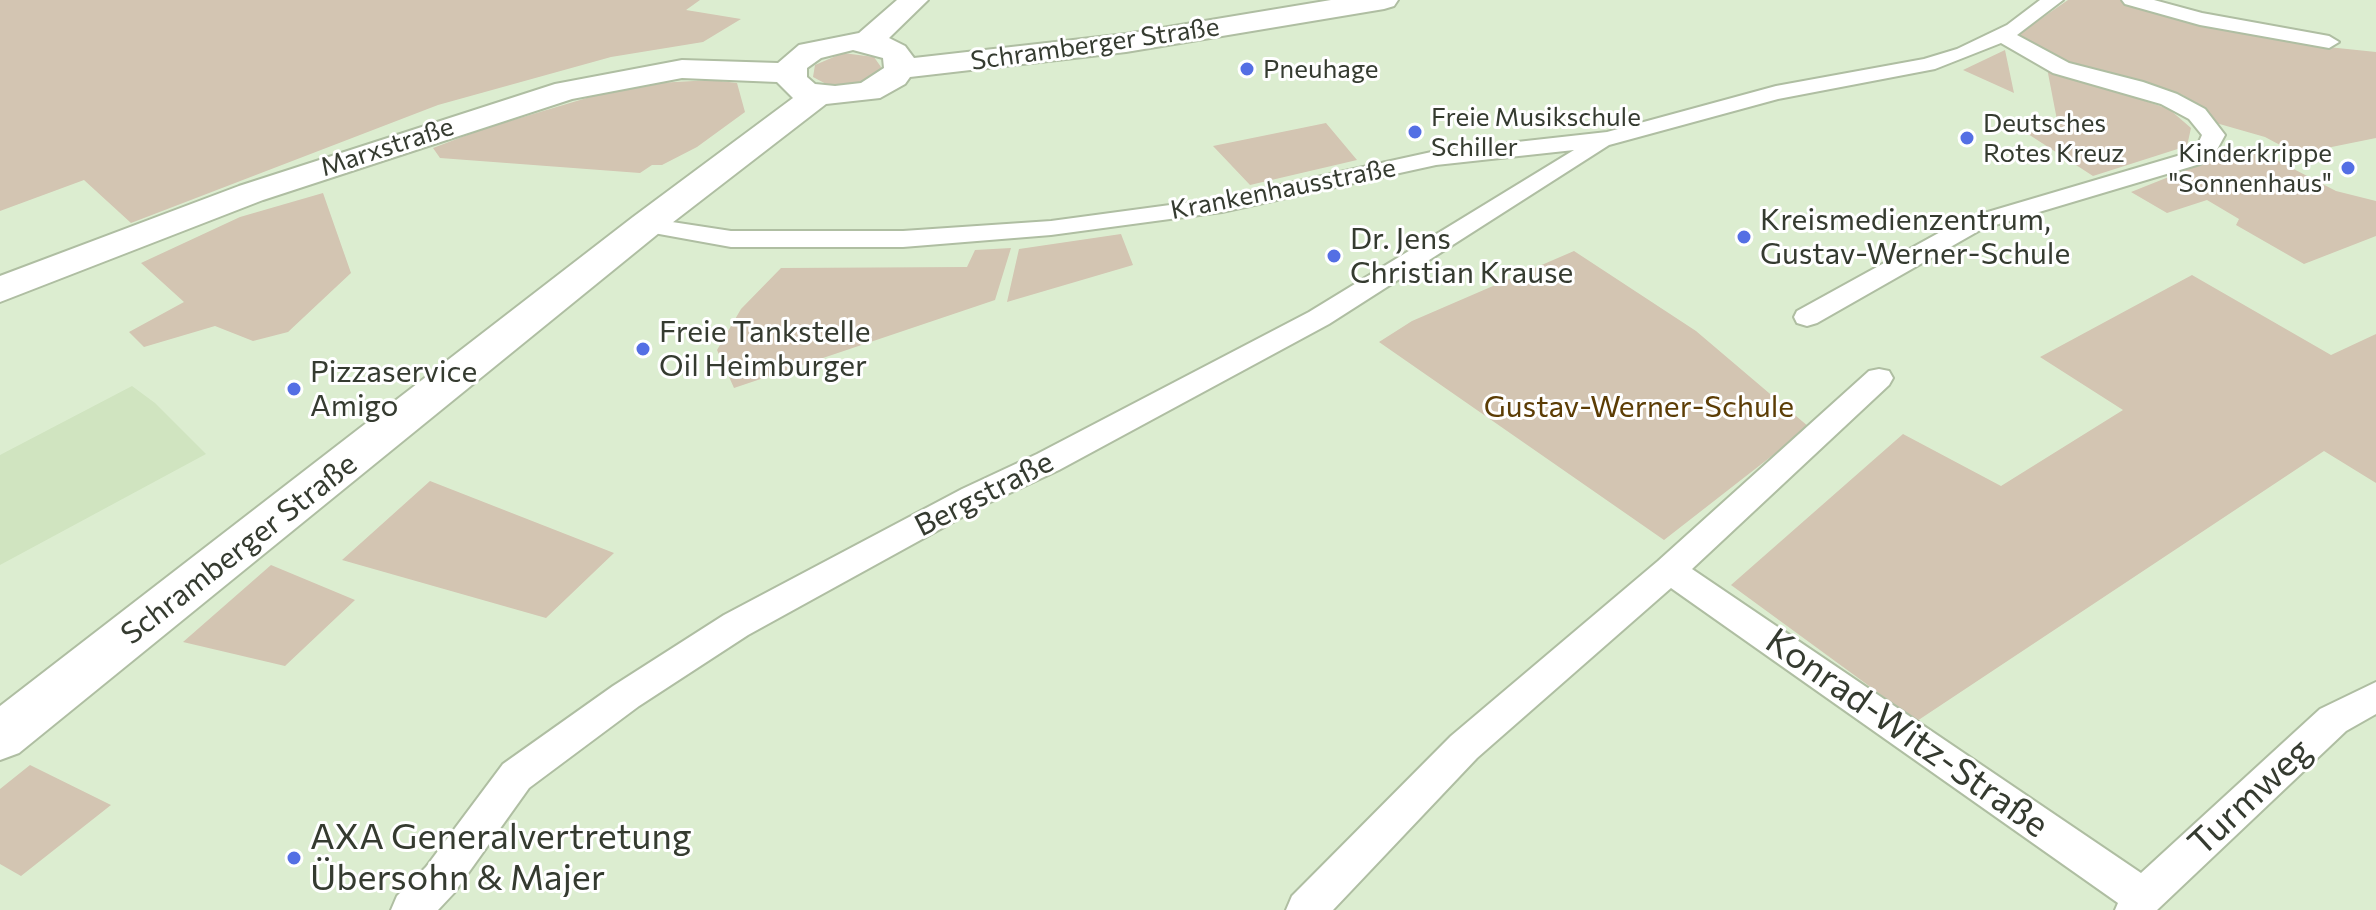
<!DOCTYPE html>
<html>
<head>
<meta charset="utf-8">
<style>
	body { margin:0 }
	canvas { display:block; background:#dcedd0 }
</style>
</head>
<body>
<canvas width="2376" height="910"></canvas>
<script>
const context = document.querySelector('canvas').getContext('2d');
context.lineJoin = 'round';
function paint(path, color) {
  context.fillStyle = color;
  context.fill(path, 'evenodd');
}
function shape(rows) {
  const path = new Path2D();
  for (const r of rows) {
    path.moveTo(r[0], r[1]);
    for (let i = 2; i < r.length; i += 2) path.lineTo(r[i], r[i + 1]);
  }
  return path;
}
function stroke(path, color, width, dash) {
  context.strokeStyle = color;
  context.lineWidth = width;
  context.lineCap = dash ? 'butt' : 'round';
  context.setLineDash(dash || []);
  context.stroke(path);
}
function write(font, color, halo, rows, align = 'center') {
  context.font = font + ' Commissioner,sans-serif';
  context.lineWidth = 6;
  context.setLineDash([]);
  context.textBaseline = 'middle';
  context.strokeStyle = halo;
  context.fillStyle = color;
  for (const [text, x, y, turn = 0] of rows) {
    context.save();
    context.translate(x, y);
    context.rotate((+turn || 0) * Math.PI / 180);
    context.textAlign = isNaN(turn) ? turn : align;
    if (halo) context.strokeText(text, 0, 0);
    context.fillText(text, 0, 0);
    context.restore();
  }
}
const built = shape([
	[132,386,155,403,206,454,0,565,0,455]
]);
const green = shape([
	[0,0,700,0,686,10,741,19,703,42,611,57,438,105,131,223,84,180,0,211],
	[2068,0,2123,0,2206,23,2299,44,2376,52,2376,138,2297,154,2265,137,2216,123,2183,95,2092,74,2016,36],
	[2005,50,2014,93,1963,70],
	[843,53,874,57,881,67,879,73,864,82,840,86,828,85,813,77,815,65],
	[2047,68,2169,109,2191,128,2187,146,2093,176,2028,134,2057,120],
	[712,80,737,83,745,112,697,147,662,165,652,165,640,173,440,158,433,148,483,129,590,97,657,83],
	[1326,123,1357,160,1250,185,1213,146],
	[2244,147,2259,151,2336,191,2376,201,2376,236,2304,264,2236,225,2239,219,2207,200,2167,213,2131,192],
	[323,193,351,273,288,332,253,341,215,326,144,347,129,332,184,302,141,263,240,217],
	[1121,234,1133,265,1007,302,1019,249],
	[1011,248,995,300,734,388,717,350,741,309,781,268,967,267,975,250],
	[1574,251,1696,331,1809,427,1664,540,1379,342,1412,321],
	[2192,275,2331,355,2376,334,2376,483,2324,451,1917,721,1731,585,1903,434,2001,486,2123,410,2040,357],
	[430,481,614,553,546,618,342,560],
	[271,565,355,600,285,666,183,642],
	[30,765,111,805,21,876,0,864,0,789]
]);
const street = shape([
	[2040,0,2063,0,2017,35,2069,63,2143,82,2177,94,2205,109,2225,135,2214,155,2200,164,1982,229,1817,323,1807,326,1797,323,1794,317,1797,311,1964,219,2184,154,2197,146,2202,135,2189,119,2161,104,2053,73,2001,43,1935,69,1778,99,1609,145,1329,324,1059,470,984,505,748,635,639,706,529,788,454,893,438,910,391,910,397,896,426,867,503,764,613,686,724,615,962,489,1037,454,1309,312,1574,150,1436,165,1222,212,1051,235,903,247,731,247,637,230,634,225,637,220,646,218,731,231,903,231,1051,221,1222,198,1436,151,1607,132,1776,86,1924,59,1957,49,2007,25,2040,0],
	[2122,0,2154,0,2202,13,2329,36,2339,42,2329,48,2200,25,2125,4,2122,0],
	[1879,369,1889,371,1893,378,1889,385,1692,569,2141,873,2320,709,2376,682,2376,714,2346,731,2157,910,2115,910,2118,903,1671,588,1477,758,1333,910,1286,910,1292,896,1451,736,1658,561,1869,371,1879,369]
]);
const secondary = shape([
	[897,0,928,0,889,38,905,46,914,58,1126,34,1331,0,1398,0,1394,6,1384,9,1126,52,910,77,905,84,880,98,826,104,659,233,19,753,0,760,0,706,633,217,793,98,777,82,682,78,572,99,263,200,0,302,0,276,239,186,555,84,682,60,778,63,799,45,859,33,897,0],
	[853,50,883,58,884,68,861,83,835,86,815,84,807,77,807,68,821,58,853,50]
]);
const markers = [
	[1247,69,8,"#546fe4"],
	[1415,132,8,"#546fe4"],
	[1967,138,8,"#546fe4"],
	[2348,168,8,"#546fe4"],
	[1744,237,8,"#546fe4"],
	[1334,256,8,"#546fe4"],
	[643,349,8,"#546fe4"],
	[294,389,8,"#546fe4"],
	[294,858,8,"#546fe4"]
];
const farStreetnames = [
	["Schramberger Straße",1095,44,-8],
	["Marxstraße",387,147,-18],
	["Krankenhausstraße",1283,189,-11]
];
const farPoinames = [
	["Pneuhage",1263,69],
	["Freie Musikschule",1431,117],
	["Schiller",1431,147],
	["Deutsches",1983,123],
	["Rotes Kreuz",1983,153],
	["Kinderkrippe",2332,153,"right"],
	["\"Sonnenhaus\"",2332,183,"right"]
];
const poiNames = [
	["Kreismedienzentrum,",1760,220],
	["Gustav-Werner-Schule",1760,254],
	["Dr. Jens",1350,239],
	["Christian Krause",1350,273],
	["Freie Tankstelle",659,332],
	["Oil Heimburger",659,366],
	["Pizzaservice",310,372],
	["Amigo",310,406]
];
const parkNames = [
	["Gustav-Werner-Schule",1639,407]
];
const streetNames = [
	["Bergstraße",984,494,-27],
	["Schramberger Straße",239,549,-38]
];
const nearStreetnames = [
	["Konrad-Witz-Straße",1907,733,35],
	["Turmweg",2250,797,-43]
];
const nearPoinames = [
	["AXA Generalvertretung",310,837],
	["Übersohn & Majer",310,878]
];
paint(built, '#d0e4c0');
paint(green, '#d3c5b2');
stroke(street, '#afbea2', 4);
stroke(secondary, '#afbea2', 4);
paint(street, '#fff');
paint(secondary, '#fff');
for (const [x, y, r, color] of markers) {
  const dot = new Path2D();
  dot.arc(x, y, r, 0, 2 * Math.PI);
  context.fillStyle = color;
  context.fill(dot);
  stroke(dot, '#fff', 3);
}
write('26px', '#353b30', '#fff', farStreetnames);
write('26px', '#353b30', '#fff', farPoinames, 'left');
write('30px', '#353b30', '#fff', poiNames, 'left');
write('30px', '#5c3d05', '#fff', parkNames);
write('30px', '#353b30', '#fff', streetNames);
write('36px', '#353b30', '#fff', nearStreetnames);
write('36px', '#353b30', '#fff', nearPoinames, 'left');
</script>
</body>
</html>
